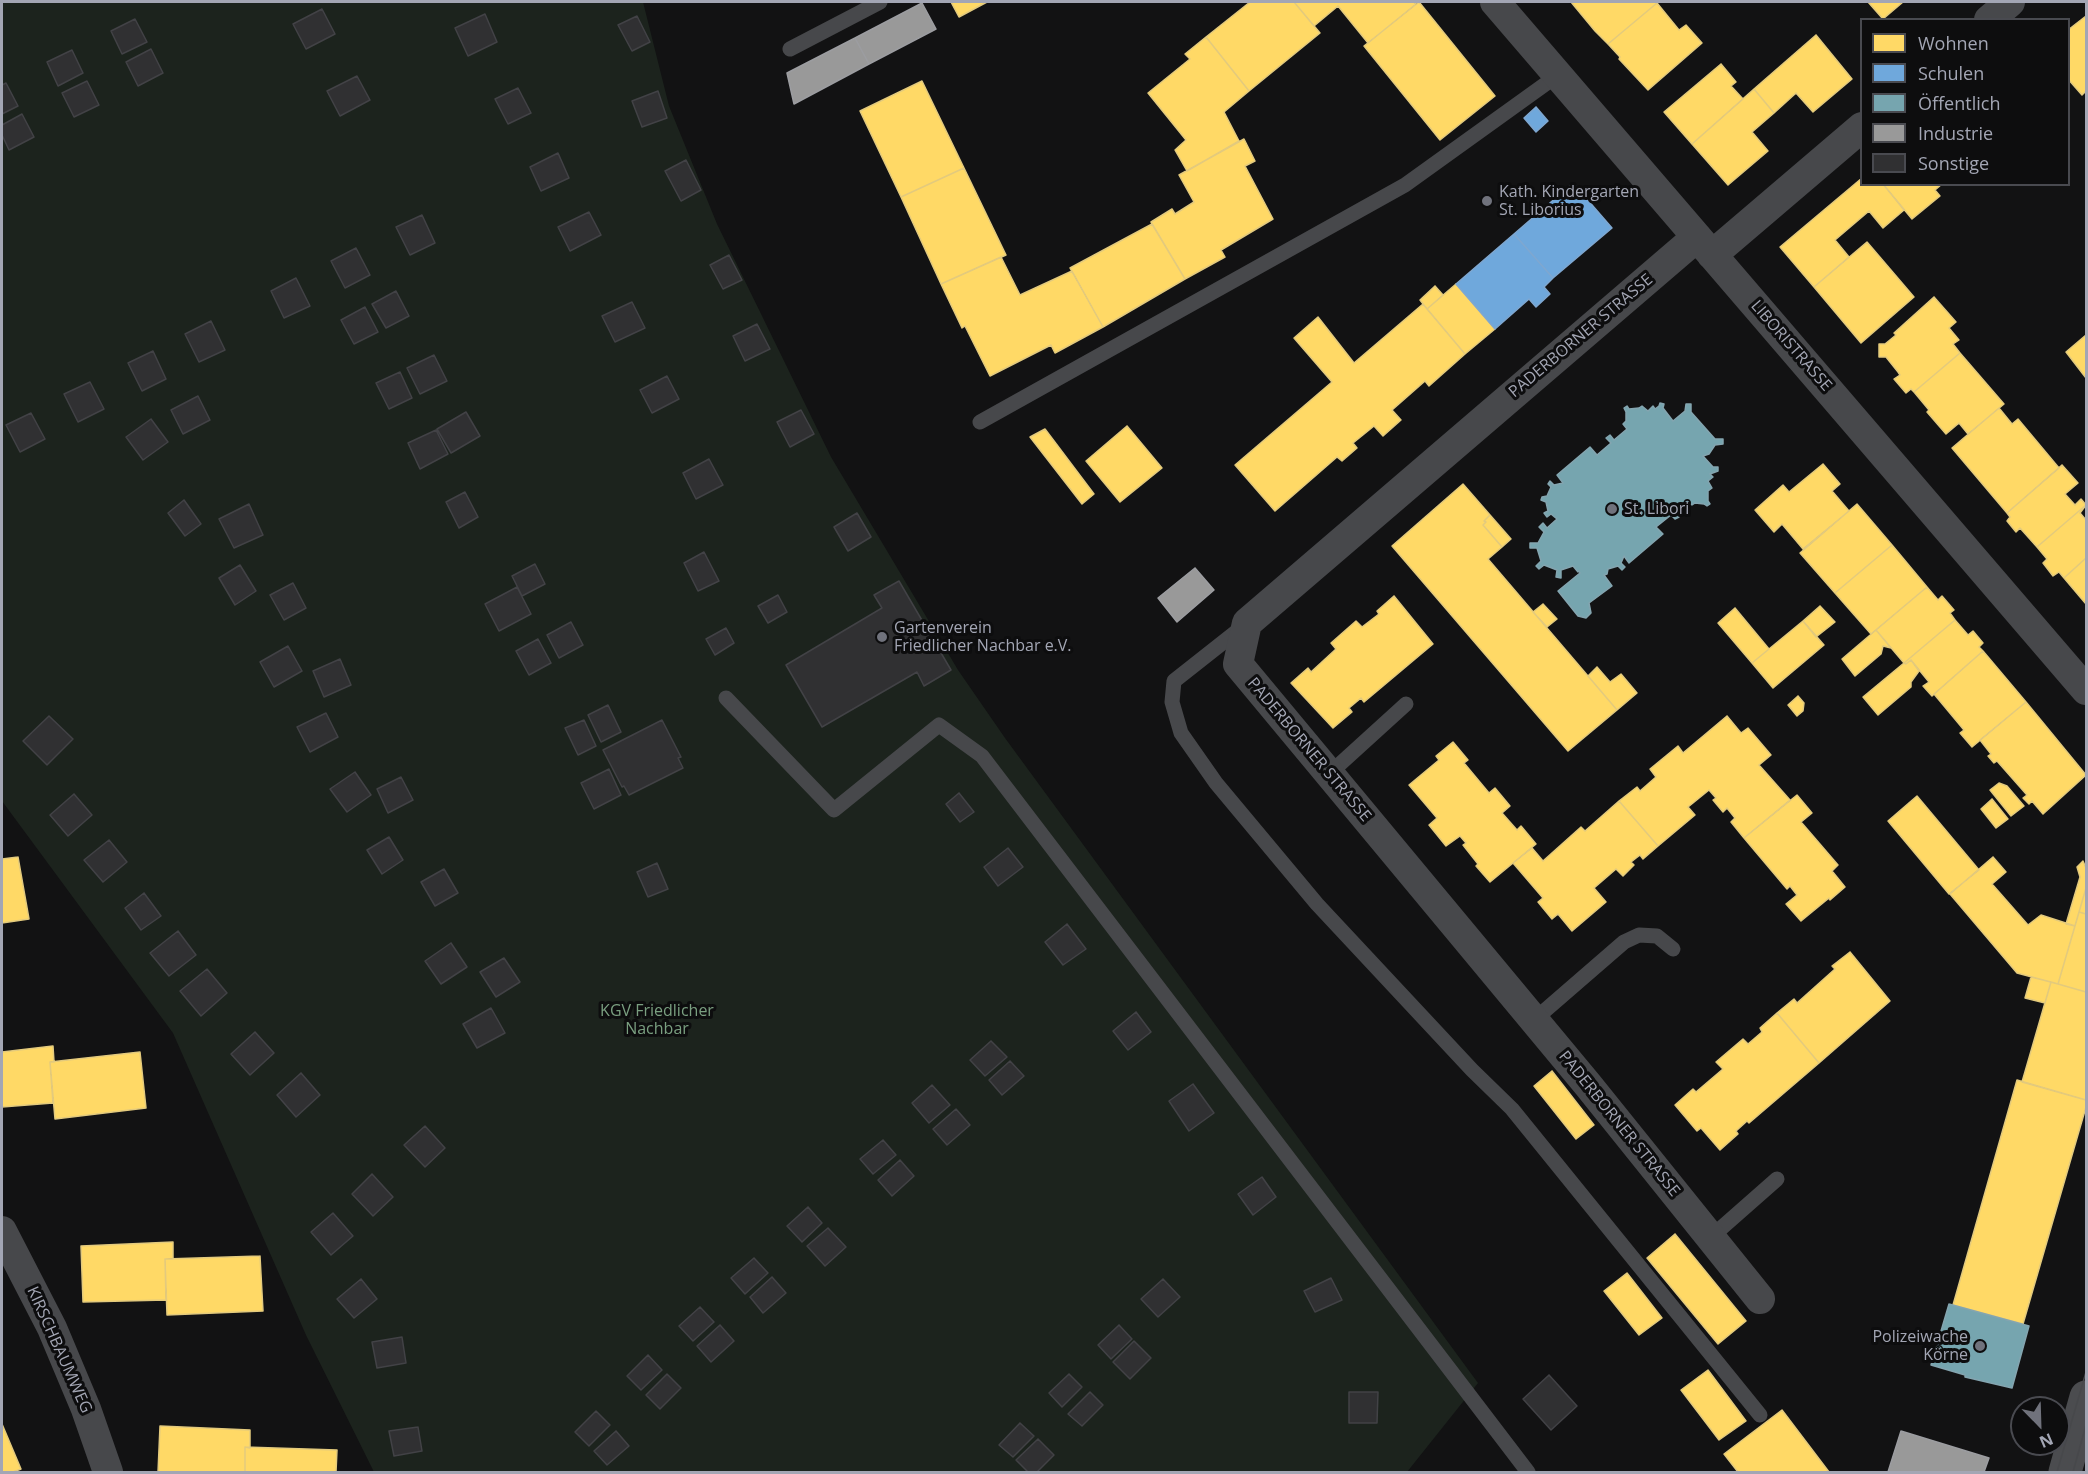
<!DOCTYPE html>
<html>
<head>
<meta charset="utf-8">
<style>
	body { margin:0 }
	#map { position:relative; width:2088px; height:1474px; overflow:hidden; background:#121213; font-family:"Open Sans",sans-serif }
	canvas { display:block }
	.frame { position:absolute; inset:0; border:3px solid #a3a6b4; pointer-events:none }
	.legend { position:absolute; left:1860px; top:18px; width:210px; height:168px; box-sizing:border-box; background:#0d0d0e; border:2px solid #494a50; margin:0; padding:8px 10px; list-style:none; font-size:18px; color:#a3a6b4 }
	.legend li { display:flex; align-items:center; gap:12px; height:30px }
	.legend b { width:30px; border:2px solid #494a50 }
	.north { position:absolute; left:2010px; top:1396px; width:60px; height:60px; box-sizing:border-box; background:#0d0d0e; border:2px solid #494a50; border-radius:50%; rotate:157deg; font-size:16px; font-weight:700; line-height:24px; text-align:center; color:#a3a6b4 }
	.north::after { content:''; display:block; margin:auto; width:21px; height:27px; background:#70727c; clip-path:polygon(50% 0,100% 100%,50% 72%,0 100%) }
</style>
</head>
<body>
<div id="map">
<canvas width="2088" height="1474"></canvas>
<div class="frame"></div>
<ul class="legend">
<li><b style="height:16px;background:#ffd966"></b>Wohnen</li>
<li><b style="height:16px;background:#6fa8dc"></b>Schulen</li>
<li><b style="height:16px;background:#76a5af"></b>Öffentlich</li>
<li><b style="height:16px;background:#999"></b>Industrie</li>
<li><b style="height:16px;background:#303032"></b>Sonstige</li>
</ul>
<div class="north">N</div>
</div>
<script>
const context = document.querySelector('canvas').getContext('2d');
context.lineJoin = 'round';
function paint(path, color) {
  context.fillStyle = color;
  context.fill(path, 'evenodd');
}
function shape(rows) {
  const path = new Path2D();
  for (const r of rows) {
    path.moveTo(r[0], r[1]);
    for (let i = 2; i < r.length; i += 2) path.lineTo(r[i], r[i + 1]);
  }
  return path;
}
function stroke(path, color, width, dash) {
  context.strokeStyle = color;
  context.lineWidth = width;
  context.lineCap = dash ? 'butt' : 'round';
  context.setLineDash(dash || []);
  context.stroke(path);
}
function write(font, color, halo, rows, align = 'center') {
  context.font = font + ' "Open Sans",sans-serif';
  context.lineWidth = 6;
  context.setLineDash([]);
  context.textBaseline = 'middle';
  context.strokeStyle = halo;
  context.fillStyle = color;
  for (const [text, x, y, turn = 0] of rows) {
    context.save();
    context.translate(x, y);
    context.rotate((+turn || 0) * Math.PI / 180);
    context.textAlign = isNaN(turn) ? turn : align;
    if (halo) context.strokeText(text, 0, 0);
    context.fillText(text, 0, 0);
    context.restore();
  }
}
const green = shape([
	[2,2,643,2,669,106,717,224,831,457,958,670,1005,738,1478,1383,1407,1472,374,1472,306,1335,173,1033,2,801]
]);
const homes = shape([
	[951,2,987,2,959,17,951,2],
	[1250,2,1294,2,1320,33,1249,91,1206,37,1250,2],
	[1294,2,1413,2,1416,4,1368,43,1338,6,1314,26,1294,2],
	[1419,2,1495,96,1440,140,1364,46,1419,2],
	[1571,2,1655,2,1657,3,1608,44,1595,31,1571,2],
	[1868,2,1903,2,1883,19,1868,2],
	[1657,3,1679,30,1686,25,1702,43,1648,90,1619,59,1620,57,1608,44,1657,3],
	[2086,16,2086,91,2082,95,2068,79,2068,30,2086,16],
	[1816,35,1852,79,1813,112,1796,93,1774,113,1754,89,1816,35],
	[1206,37,1249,91,1224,112,1239,141,1187,171,1175,150,1186,140,1148,93,1190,59,1185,54,1206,37],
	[1721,64,1736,82,1731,86,1743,99,1692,144,1664,112,1721,64],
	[922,81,964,168,901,197,860,111,922,81],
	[1754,89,1774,113,1752,132,1768,151,1728,185,1692,144,1754,89],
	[1244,139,1255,161,1245,166,1273,219,1221,250,1225,257,1185,279,1151,222,1172,209,1175,214,1194,202,1179,175,1244,139],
	[964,168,1006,255,941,284,901,197,964,168],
	[1862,178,1862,184,1883,184,1904,210,1883,228,1869,211,1835,240,1849,257,1814,287,1780,247,1862,178],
	[1883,184,1942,184,1935,190,1940,196,1912,219,1883,184],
	[1152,224,1185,279,1103,327,1070,268,1152,224],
	[1867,242,1914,297,1861,343,1814,287,1867,242],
	[1001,257,1020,295,1072,271,1103,327,1055,353,1051,345,990,376,965,326,962,328,941,284,1001,257],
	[1456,284,1495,329,1465,354,1427,309,1456,284],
	[1435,286,1443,295,1427,309,1420,300,1435,286],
	[1934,297,1956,322,1949,328,1959,340,1953,344,1960,353,1914,392,1911,389,1906,393,1894,379,1900,375,1898,372,1886,357,1879,357,1879,344,1885,344,1896,335,1894,333,1934,297],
	[1423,304,1465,354,1429,386,1425,381,1392,410,1401,420,1383,436,1374,426,1353,443,1357,448,1342,461,1337,457,1275,511,1235,465,1332,382,1294,338,1318,317,1354,363,1423,304],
	[2086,335,2086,378,2066,352,2086,335],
	[1960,353,2004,404,1968,434,1959,423,1946,434,1927,412,1929,410,1914,392,1960,353],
	[1999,408,2012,424,2018,419,2059,468,2007,513,1952,448,1999,408],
	[1127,426,1162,468,1120,502,1086,461,1127,426],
	[1045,429,1094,494,1082,504,1030,437,1045,429],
	[1823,464,1840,484,1832,491,1849,511,1803,549,1782,524,1774,532,1755,510,1783,485,1789,492,1823,464],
	[2062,465,2078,483,2065,494,2075,505,2081,499,2086,505,2037,547,2020,528,2016,532,2007,521,2010,517,2007,513,2062,465],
	[1463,484,1490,515,1484,521,1486,522,1483,525,1502,547,1488,559,1617,710,1568,751,1392,546,1463,484],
	[1857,504,1892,545,1835,593,1800,553,1857,504],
	[2086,505,2080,513,2086,520,2086,558,2064,578,2059,572,2053,576,2043,563,2047,559,2037,547,2086,505],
	[1490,515,1511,539,1502,547,1483,525,1486,522,1484,521,1490,515],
	[1892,545,1927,587,1871,634,1835,593,1892,545],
	[2086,558,2086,604,2064,578,2086,558],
	[1927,587,1938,600,1942,596,1954,610,1950,613,1955,620,1904,663,1876,630,1927,587],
	[1394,596,1433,644,1364,702,1361,698,1349,708,1352,712,1333,728,1291,683,1308,668,1311,672,1336,649,1331,643,1356,621,1362,627,1379,614,1377,611,1394,596],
	[1543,604,1557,619,1547,627,1533,612,1543,604],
	[1820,606,1835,622,1816,637,1803,621,1820,606],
	[1735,608,1769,649,1752,663,1718,623,1735,608],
	[1955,620,1968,635,1973,631,1983,643,1979,647,1983,651,1932,696,1923,686,1929,682,1911,660,1906,664,1904,663,1955,620],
	[1803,621,1824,645,1773,688,1752,663,1803,621],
	[1876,630,1891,648,1883,646,1881,654,1855,676,1842,659,1876,630],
	[1983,651,2026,702,1972,747,1960,733,1964,730,1934,694,1983,651],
	[1911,660,1919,671,1911,682,1911,687,1878,715,1863,697,1904,663,1906,664,1911,660],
	[1597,667,1610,682,1621,674,1637,693,1617,710,1588,676,1597,667],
	[1798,696,1804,703,1803,711,1797,716,1788,705,1798,696],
	[2026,702,2086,775,2043,814,2032,801,2029,804,2023,798,2027,795,1997,761,1994,763,1988,756,1991,754,1980,740,2026,702],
	[1727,716,1741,733,1748,728,1771,755,1759,765,1790,800,1744,838,1731,822,1735,818,1727,808,1723,812,1713,800,1716,798,1709,790,1688,807,1695,815,1658,846,1619,801,1637,787,1640,791,1656,777,1650,769,1678,746,1683,753,1727,716],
	[1453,742,1468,760,1464,763,1489,793,1495,788,1510,806,1502,813,1517,830,1521,826,1536,844,1490,882,1476,866,1478,864,1463,845,1466,843,1460,836,1446,846,1429,825,1437,818,1409,785,1439,760,1436,756,1453,742],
	[1999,783,2007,786,2024,806,2011,816,1990,790,1999,783],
	[1797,795,1812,813,1801,822,1838,865,1832,871,1845,887,1830,900,1829,898,1801,921,1786,904,1797,895,1790,886,1787,889,1744,838,1797,795],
	[1917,796,1979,870,1949,894,1888,821,1917,796],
	[1992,799,2008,819,1996,828,1981,809,1992,799],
	[1619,801,1658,846,1643,859,1640,855,1631,862,1634,865,1623,876,1616,869,1594,888,1606,902,1572,931,1558,914,1552,919,1538,902,1543,898,1513,863,1532,848,1543,861,1581,827,1585,831,1619,801],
	[18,857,29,919,2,923,2,859,18,857],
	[1993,857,2006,872,1992,884,2028,925,2041,915,2075,926,2058,984,2017,973,1950,894,1993,857],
	[2083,861,2086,868,2086,888,2075,926,2066,924,2080,877,2077,867,2083,861],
	[2086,888,2086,914,2079,912,2086,888],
	[2079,912,2086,914,2086,992,2058,984,2079,912],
	[1850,952,1890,1001,1819,1063,1777,1013,1794,999,1797,1003,1835,969,1832,966,1850,952],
	[2031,977,2051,982,2045,1003,2025,998,2031,977],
	[2051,982,2086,992,2086,1100,2022,1082,2051,982],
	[1777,1013,1819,1063,1749,1123,1747,1121,1736,1131,1738,1134,1720,1150,1701,1128,1697,1131,1675,1105,1693,1089,1696,1092,1723,1069,1716,1062,1743,1039,1748,1044,1762,1032,1760,1028,1777,1013],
	[53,1046,54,1062,50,1062,53,1103,2,1107,2,1052,53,1046],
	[140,1052,146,1108,55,1119,50,1062,140,1052],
	[1552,1071,1594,1125,1576,1139,1534,1086,1552,1071],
	[2017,1080,2086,1100,2086,1107,2023,1324,1953,1305,2017,1080],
	[1675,1234,1746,1321,1718,1344,1647,1258,1675,1234],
	[173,1242,173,1259,165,1259,166,1300,83,1302,81,1246,173,1242],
	[260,1256,263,1311,167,1315,165,1259,260,1256],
	[1627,1273,1662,1318,1639,1335,1604,1291,1627,1273],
	[1708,1370,1746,1421,1719,1440,1681,1390,1708,1370],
	[1782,1410,1829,1472,1738,1472,1724,1454,1782,1410],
	[2,1424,21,1469,13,1472,2,1472,2,1424],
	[160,1426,250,1430,250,1448,245,1447,245,1472,158,1472,160,1426],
	[245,1447,337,1450,336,1472,245,1472,245,1447]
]);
const schools = shape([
	[1536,107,1548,121,1536,132,1524,118,1536,107],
	[1573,183,1612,228,1553,278,1514,234,1573,183],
	[1514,234,1553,278,1544,287,1550,294,1536,307,1529,299,1495,329,1456,284,1514,234]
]);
const public = shape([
	[1660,403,1664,404,1663,408,1673,421,1685,411,1686,404,1691,404,1691,412,1715,439,1723,439,1723,444,1715,445,1709,454,1703,456,1713,467,1718,467,1718,471,1710,474,1713,477,1708,481,1712,488,1708,491,1708,501,1710,504,1707,506,1704,504,1695,503,1692,505,1687,501,1674,511,1679,517,1675,519,1671,515,1656,527,1663,534,1629,563,1624,556,1621,563,1625,567,1622,570,1618,566,1608,569,1607,574,1604,575,1612,586,1589,603,1591,613,1586,618,1578,616,1558,591,1580,573,1579,571,1578,572,1573,566,1561,570,1561,578,1556,577,1557,570,1544,565,1539,569,1536,566,1541,561,1537,548,1530,548,1530,543,1538,543,1544,532,1539,527,1543,523,1547,528,1557,519,1551,514,1547,517,1544,513,1548,511,1546,502,1541,500,1542,497,1547,496,1551,487,1548,484,1550,481,1554,485,1563,483,1557,475,1590,447,1597,455,1611,443,1606,438,1610,435,1614,440,1627,429,1623,424,1626,421,1626,412,1624,408,1627,406,1629,409,1639,408,1642,406,1648,411,1653,406,1655,409,1659,406,1660,403],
	[1949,1304,2029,1326,2012,1388,1965,1377,1965,1375,1931,1365,1949,1304]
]);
const industry = shape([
	[922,3,936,29,869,64,855,38,922,3],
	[855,38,869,64,794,104,787,73,855,38],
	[1195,568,1214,590,1177,622,1158,598,1195,568],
	[1901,1431,1989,1458,1984,1472,1888,1472,1901,1431]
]);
const building = shape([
	[322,9,335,34,306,49,293,24,322,9],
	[485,14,497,42,468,56,455,28,485,14],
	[637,16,650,42,632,51,618,25,637,16],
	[135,19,147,42,122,54,111,31,135,19],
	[151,49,163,73,138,86,126,62,151,49],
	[72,50,83,73,58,86,47,62,72,50],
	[357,76,370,100,340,116,327,91,357,76],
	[87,81,99,105,74,117,62,93,87,81],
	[6,83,18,106,2,114,2,85,6,83],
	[518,88,531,113,508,124,495,99,518,88],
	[658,91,667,118,642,127,632,101,658,91],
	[22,114,34,137,9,150,2,135,2,125,22,114],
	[558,153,569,178,541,191,530,167,558,153],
	[686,160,701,190,681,201,665,171,686,160],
	[589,212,601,235,570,251,558,227,589,212],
	[422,215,435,243,410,255,396,227,422,215],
	[356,248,370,275,345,288,331,261,356,248],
	[729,255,742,280,723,289,710,265,729,255],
	[296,278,310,306,284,318,271,291,296,278],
	[396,291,409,316,386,328,372,304,396,291],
	[632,302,645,328,615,342,602,316,632,302],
	[365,307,378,332,354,344,341,320,365,307],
	[211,321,225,350,199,362,185,334,211,321],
	[757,324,770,349,745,361,733,336,757,324],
	[153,351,166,379,142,391,128,363,153,351],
	[434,355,447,381,420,394,407,368,434,355],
	[400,372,412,398,389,409,376,383,400,372],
	[667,376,679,399,652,413,640,390,667,376],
	[90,382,104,409,78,422,64,394,90,382],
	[198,396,210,420,183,434,171,410,198,396],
	[801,410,814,434,790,447,777,422,801,410],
	[466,412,480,436,451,453,437,429,466,412],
	[31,413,45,439,20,452,6,425,31,413],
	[151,419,168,442,143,460,126,437,151,419],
	[436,430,448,454,420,469,408,443,436,430],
	[709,459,723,485,696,499,683,473,709,459],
	[465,492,478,517,459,528,446,502,465,492],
	[184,500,201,524,185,536,168,513,184,500],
	[249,504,263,535,234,548,219,519,249,504],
	[857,513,871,537,848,551,834,527,857,513],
	[704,552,719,581,698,591,684,563,704,552],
	[535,564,545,584,522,596,512,576,535,564],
	[240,565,256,591,235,605,219,578,240,565],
	[899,581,951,670,924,686,917,672,822,727,786,665,882,608,874,595,899,581],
	[293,583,306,608,284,620,270,595,293,583],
	[517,587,531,614,499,631,485,604,517,587],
	[778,595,787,612,768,623,758,606,778,595],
	[571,622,583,645,559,658,547,635,571,622],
	[726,628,734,643,715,655,706,639,726,628],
	[538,639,551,663,529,675,516,651,538,639],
	[288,646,302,671,274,687,260,662,288,646],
	[340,659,351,685,324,697,313,671,340,659],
	[608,705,621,732,601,742,588,715,608,705],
	[326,713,338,737,310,752,297,727,326,713],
	[49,716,73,739,47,765,23,741,49,716],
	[584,720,596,746,578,755,565,728,584,720],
	[662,720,681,757,678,758,683,768,629,795,624,786,622,787,603,750,662,720],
	[609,769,621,795,594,809,581,783,609,769],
	[355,772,371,795,347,812,330,789,355,772],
	[401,777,413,800,388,813,377,789,401,777],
	[959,793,974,812,960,822,946,804,959,793],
	[74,794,92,815,68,836,50,815,74,794],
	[389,837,403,860,382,874,367,850,389,837],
	[109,840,127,862,103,882,84,860,109,840],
	[1008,848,1023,867,998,886,984,867,1008,848],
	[657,863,668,889,648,897,637,872,657,863],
	[444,869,458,893,435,906,421,882,444,869],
	[144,893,161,916,141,930,125,908,144,893],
	[1067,924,1086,949,1063,965,1045,942,1067,924],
	[178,931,196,955,169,976,150,953,178,931],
	[451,943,467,967,441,984,425,961,451,943],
	[504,958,520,982,496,997,480,972,504,958],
	[207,969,227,993,201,1016,180,991,207,969],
	[491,1008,505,1033,477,1048,463,1024,491,1008],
	[1136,1012,1151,1032,1128,1050,1113,1031,1136,1012],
	[255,1032,274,1053,250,1075,231,1054,255,1032],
	[991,1041,1007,1057,985,1076,970,1060,991,1041],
	[1010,1061,1024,1076,1002,1095,989,1080,1010,1061],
	[301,1073,320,1095,296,1117,277,1095,301,1073],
	[1193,1084,1214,1113,1189,1131,1169,1101,1193,1084],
	[932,1085,950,1105,929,1123,912,1103,932,1085],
	[956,1109,970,1125,947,1145,933,1129,956,1109],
	[425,1126,445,1148,425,1167,404,1145,425,1126],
	[883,1140,896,1155,873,1174,860,1159,883,1140],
	[900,1160,914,1176,892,1196,878,1180,900,1160],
	[372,1174,393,1197,373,1216,352,1194,372,1174],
	[1262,1177,1276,1197,1253,1215,1238,1194,1262,1177],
	[808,1207,822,1223,802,1242,787,1226,808,1207],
	[333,1213,353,1236,331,1255,311,1232,333,1213],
	[828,1228,846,1247,825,1266,807,1246,828,1228],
	[754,1258,768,1273,745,1294,731,1278,754,1258],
	[772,1277,786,1293,763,1313,750,1297,772,1277],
	[1331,1278,1342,1300,1315,1312,1304,1291,1331,1278],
	[361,1279,377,1299,354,1318,337,1299,361,1279],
	[1163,1279,1180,1297,1158,1317,1141,1299,1163,1279],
	[700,1307,714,1322,693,1341,679,1326,700,1307],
	[720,1325,734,1341,711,1362,697,1346,720,1325],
	[1119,1325,1132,1339,1111,1359,1098,1345,1119,1325],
	[402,1337,406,1363,377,1368,372,1342,402,1337],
	[1134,1341,1151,1358,1130,1379,1113,1362,1134,1341],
	[648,1355,662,1370,641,1390,627,1376,648,1355],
	[667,1374,681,1388,660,1409,646,1395,667,1374],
	[1069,1374,1082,1387,1062,1407,1049,1393,1069,1374],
	[1549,1375,1577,1406,1551,1430,1523,1399,1549,1375],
	[1090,1392,1103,1405,1082,1426,1068,1414,1090,1392],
	[1349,1392,1378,1392,1377,1423,1349,1423,1349,1392],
	[596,1411,610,1425,589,1446,575,1432,596,1411],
	[1020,1423,1034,1436,1013,1457,999,1445,1020,1423],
	[418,1427,422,1451,394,1456,389,1431,418,1427],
	[616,1431,629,1446,607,1465,594,1451,616,1431],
	[1038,1439,1054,1455,1037,1472,1028,1472,1016,1460,1038,1439]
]);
const lane = shape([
	[790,49,880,2],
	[980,422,1405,185,1558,75],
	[1245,625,1174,681,1172,702,1181,733,1216,783,1317,904,1472,1070,1512,1109,1760,1415],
	[726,698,834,810,939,725,982,756,1528,1472],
	[1329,774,1406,704],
	[1534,1020,1624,942,1639,935,1657,936,1673,949],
	[1710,1238,1777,1179]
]);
const street = shape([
	[1495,2,2086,690],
	[1989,20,2010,2],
	[1697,237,1247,623,1238,664,1588,1085,1760,1299],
	[1712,255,1862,127],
	[2,1231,52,1328,86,1409,108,1472]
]);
const secondary = shape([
	[2065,1472,2086,1397]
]);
const tram = shape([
	[2057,1472,2086,1372],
	[2073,1472,2086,1425]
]);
const markers = [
	[1487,201,6,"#70727c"],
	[1612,509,6,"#70727c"],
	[882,637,6,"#70727c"],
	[1980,1346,6,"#70727c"]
];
const poiNames = [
	["Kath. Kindergarten",1499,192],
	["St. Liborius",1499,210],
	["St. Libori",1624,509],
	["Gartenverein",894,628],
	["Friedlicher Nachbar e.V.",894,646],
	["Polizeiwache",1968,1337,"right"],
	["Körne",1968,1355,"right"]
];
const streetNames = [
	["PADERBORNER STRASSE",1581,336,-40],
	["LIBORISTRASSE",1791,346,49],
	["PADERBORNER STRASSE",1309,750,50],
	["PADERBORNER STRASSE",1619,1124,51],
	["KIRSCHBAUMWEG",59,1350,66]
];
const parkNames = [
	["KGV Friedlicher",657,1011],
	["Nachbar",657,1029]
];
paint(green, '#1c231d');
paint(homes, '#ffd966');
stroke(homes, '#e3ca7d', 1.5);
paint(schools, '#6fa8dc');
stroke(schools, '#7fa7d0', 1.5);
paint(public, '#76a5af');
stroke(public, '#84a5b0', 1.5);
paint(industry, '#999');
stroke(industry, '#9c9da1', 1.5);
paint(building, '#303032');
stroke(building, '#424246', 1.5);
stroke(lane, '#47484b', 15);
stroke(street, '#47484b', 30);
stroke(secondary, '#4b4c4f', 33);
stroke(tram, '#47484b', 1.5);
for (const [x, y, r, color] of markers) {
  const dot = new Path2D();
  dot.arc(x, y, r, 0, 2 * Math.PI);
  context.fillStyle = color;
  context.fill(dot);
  stroke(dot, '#0d0d0e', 2);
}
write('16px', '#a3a6b4', '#0d0d0e', poiNames, 'left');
write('16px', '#a3a6b4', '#0d0d0e', streetNames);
write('16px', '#7a9f80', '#0d0d0e', parkNames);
</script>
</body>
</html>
